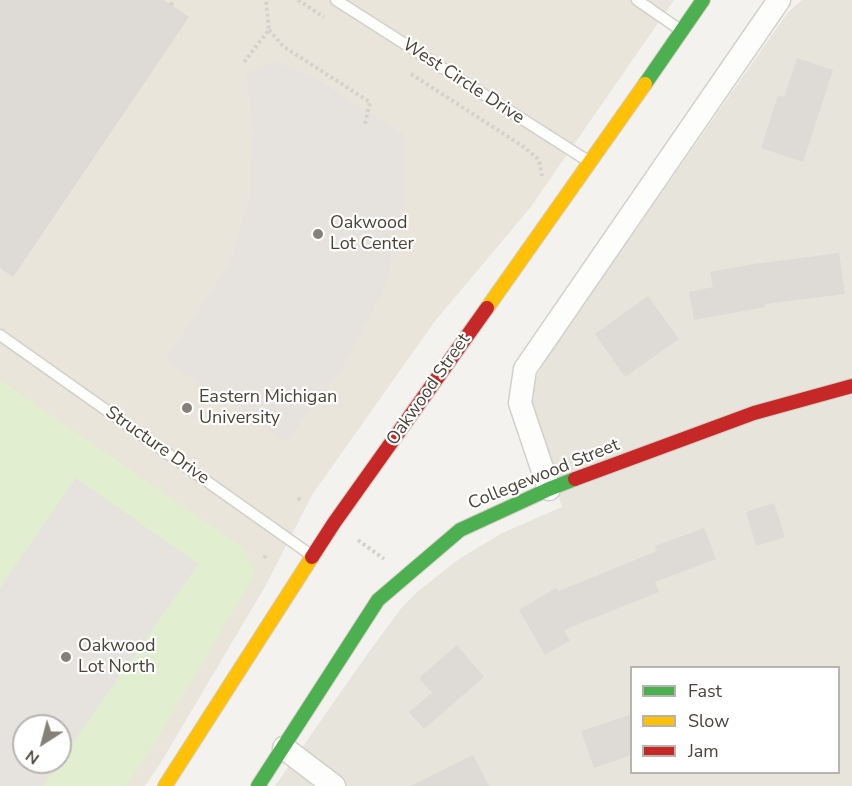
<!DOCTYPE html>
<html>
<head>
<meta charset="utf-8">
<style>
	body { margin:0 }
	#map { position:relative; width:852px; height:786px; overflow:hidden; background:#f4f2ee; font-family:"Nunito Sans",sans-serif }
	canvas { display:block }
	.legend { position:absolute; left:630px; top:666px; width:210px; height:108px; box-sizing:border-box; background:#fff; border:2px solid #b7b4b0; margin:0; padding:8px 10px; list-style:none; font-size:18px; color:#4b4439 }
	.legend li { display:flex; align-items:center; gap:12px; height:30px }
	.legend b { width:30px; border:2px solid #b7b4b0 }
	.north { position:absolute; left:12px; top:714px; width:60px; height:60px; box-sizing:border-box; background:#fff; border:2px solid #b7b4b0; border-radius:50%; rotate:216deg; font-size:16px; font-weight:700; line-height:24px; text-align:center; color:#4b4439 }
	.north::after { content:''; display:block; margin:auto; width:21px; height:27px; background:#868178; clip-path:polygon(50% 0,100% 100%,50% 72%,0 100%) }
</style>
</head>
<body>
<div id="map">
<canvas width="852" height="786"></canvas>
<ul class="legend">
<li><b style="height:8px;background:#4caf50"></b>Fast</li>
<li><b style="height:8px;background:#ffc107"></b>Slow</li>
<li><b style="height:8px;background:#c62828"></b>Jam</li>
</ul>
<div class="north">N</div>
</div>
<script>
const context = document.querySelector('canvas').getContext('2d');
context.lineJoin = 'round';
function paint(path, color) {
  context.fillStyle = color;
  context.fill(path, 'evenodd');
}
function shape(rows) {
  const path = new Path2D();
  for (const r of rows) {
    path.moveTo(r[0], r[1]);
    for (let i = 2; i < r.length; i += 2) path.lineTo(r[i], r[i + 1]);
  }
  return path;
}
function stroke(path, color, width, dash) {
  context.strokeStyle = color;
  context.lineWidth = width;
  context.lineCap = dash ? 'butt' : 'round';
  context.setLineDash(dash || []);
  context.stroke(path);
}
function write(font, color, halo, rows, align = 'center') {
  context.font = font + ' "Nunito Sans",sans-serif';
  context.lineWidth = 4.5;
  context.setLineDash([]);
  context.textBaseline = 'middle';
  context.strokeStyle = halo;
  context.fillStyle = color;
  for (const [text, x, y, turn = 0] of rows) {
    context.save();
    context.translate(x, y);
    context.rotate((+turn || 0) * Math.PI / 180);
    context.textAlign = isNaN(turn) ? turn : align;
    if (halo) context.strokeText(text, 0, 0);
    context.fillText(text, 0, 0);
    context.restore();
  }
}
const residential = shape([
	[802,0,852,0,852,786,275,786,366,656,402,607,417,592,459,559,502,533,562,507,536,430,532,392,536,377,550,352,788,12],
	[632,668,838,668,838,772,632,772]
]);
const education = shape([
	[0,0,674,0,530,208,435,321,312,495,266,585,160,764,145,786,0,786],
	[24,726,60,726,60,762,24,762]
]);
const green = shape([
	[0,380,244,548,256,573,150,751,126,786,42,786,198,564,76,479,0,588]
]);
const parking = shape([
	[274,61,312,76,404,135,404,205,384,290,340,371,286,442,165,360,230,263,249,200,253,129,246,73],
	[76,478,198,564,60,761,60,726,24,726,24,762,59,762,42,786,0,786,0,588]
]);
const building = shape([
	[0,0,164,0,189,17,13,277,0,268],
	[797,58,833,70,803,162,761,148,778,95,784,97],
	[839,253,845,294,765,304,765,307,694,320,689,292,713,287,710,272,754,264],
	[648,296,679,339,625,377,595,334],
	[774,503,785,537,756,546,746,512],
	[704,528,716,559,655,582,659,592,564,630,570,641,545,655,519,610,556,588,559,591,657,551,655,546],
	[457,645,484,677,424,729,409,712,432,693,419,678],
	[632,714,632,755,594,768,581,731],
	[473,755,489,786,411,786]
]);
const path = shape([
	[298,0,324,17],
	[171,5,174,0],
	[269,30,284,47,370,102,365,124],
	[244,62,269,30,266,0],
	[411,74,524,147,539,160,542,176],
	[298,498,301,501],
	[358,540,384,559],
	[264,558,266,555]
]);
const lane = shape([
	[336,0,588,161],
	[637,0,679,29],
	[0,335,311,555]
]);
const street = shape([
	[549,489,520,403,525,369,779,0],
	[284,748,334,786]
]);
const fast = shape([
	[645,84,703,0],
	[258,786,378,600,460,530,549,489,575,479]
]);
const slow = shape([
	[487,308,645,84],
	[165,786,312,557]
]);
const jam = shape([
	[575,479,754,413,852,386],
	[312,557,334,523,487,308]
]);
const markers = [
	[318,234,6,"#868178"],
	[187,408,6,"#868178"],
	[66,657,6,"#868178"]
];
const streetNames = [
	["West Circle Drive",463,82,33],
	["Oakwood Street",429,390,-55],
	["Structure Drive",157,446,35],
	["Collegewood Street",544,475,-22]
];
const poiNames = [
	["Oakwood",330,224],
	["Lot Center",330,245],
	["Eastern Michigan",199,398],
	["University",199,419],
	["Oakwood",78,647],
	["Lot North",78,668]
];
paint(residential, '#e7e4dc');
paint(education, '#eae5da');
paint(green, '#e1eecf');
paint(parking, '#e6e3df');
paint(building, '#dedbd6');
stroke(lane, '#d2d0cb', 13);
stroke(street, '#d2d0cb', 25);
stroke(fast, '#d3cfc5', 16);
stroke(slow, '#d3cfc5', 16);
stroke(jam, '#d3cfc5', 16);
stroke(path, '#d3d2cc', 4, [3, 3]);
stroke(lane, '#fdfdfc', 10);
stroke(street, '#fdfdfc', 22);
stroke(fast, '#4caf50', 14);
stroke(slow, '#ffc107', 14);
stroke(jam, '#c62828', 14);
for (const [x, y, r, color] of markers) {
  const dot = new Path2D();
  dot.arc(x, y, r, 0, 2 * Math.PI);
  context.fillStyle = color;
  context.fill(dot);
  stroke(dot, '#fff', 2);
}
write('18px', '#4b4439', '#fff', streetNames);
write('18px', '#4b4439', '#fff', poiNames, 'left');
</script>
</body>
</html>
